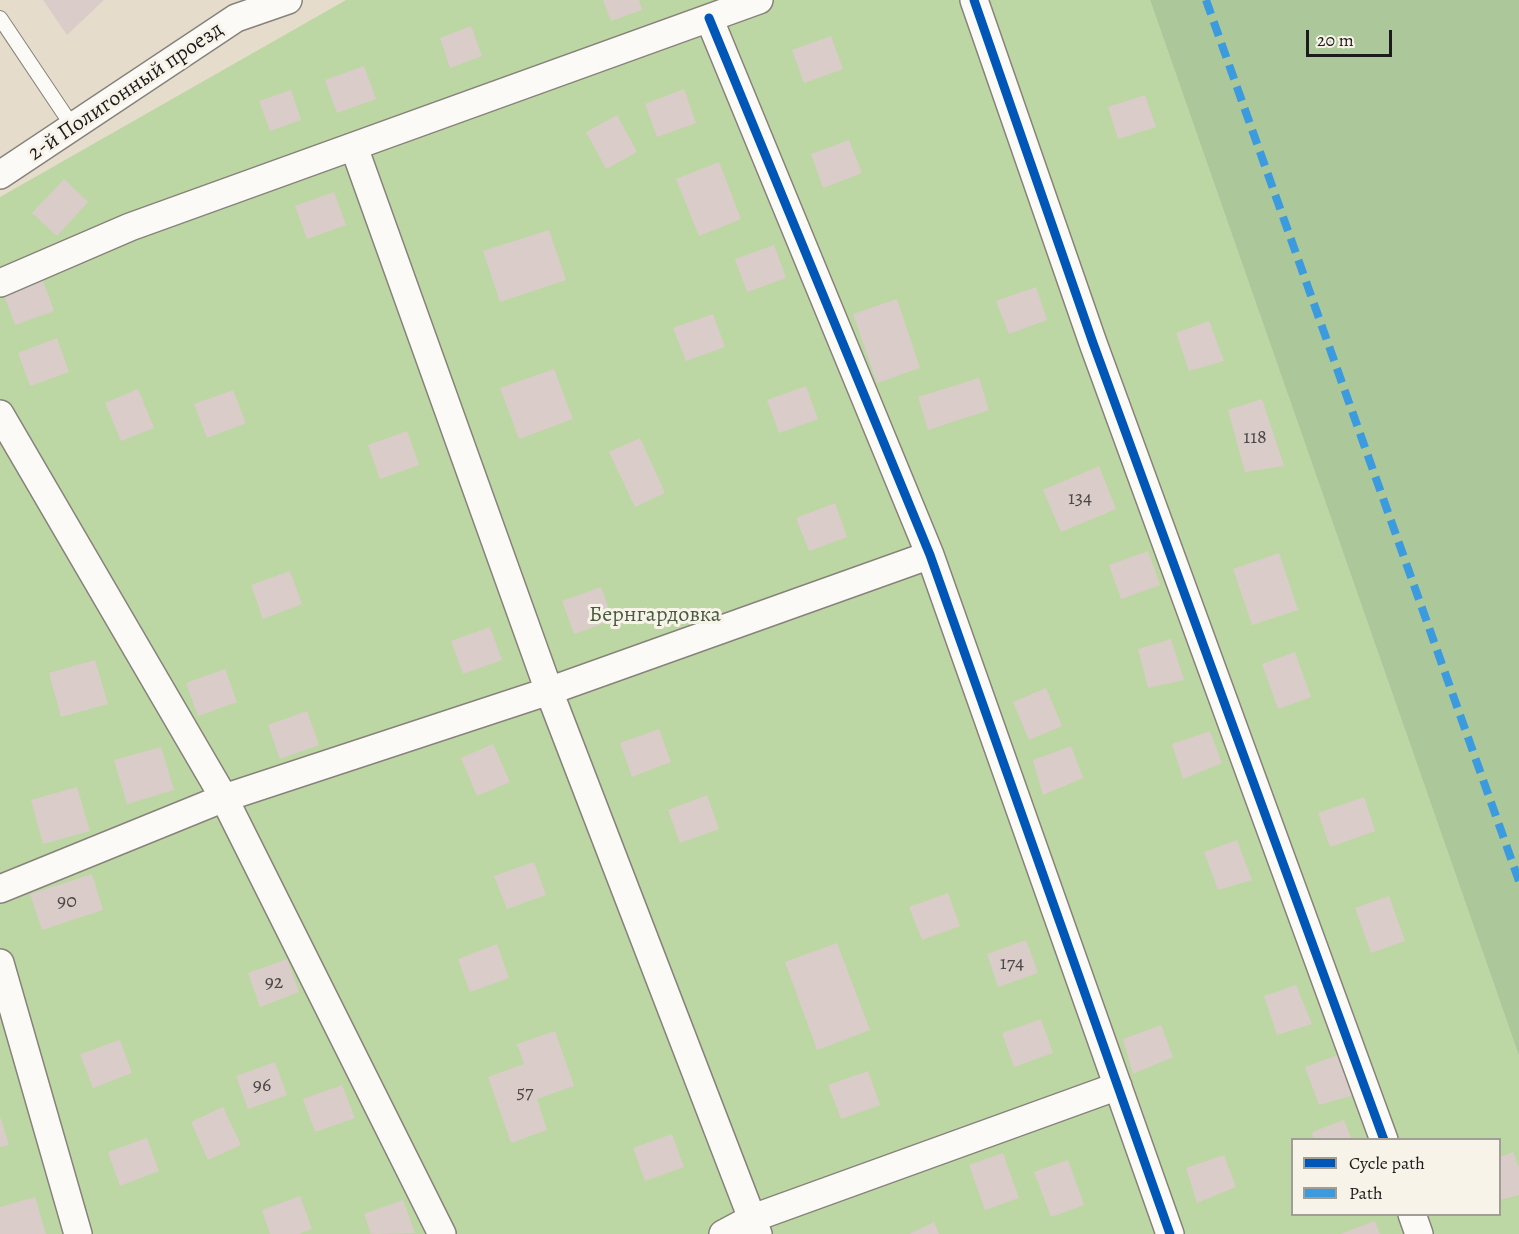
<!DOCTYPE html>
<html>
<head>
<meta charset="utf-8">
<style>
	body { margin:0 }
	#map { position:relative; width:1519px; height:1234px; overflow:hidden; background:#e6dccb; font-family:Alegreya,serif }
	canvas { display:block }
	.legend { position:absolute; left:1291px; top:1138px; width:210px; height:78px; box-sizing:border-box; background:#f7f3e8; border:2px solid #9f9d96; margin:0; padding:8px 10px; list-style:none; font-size:18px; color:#1c1c1c }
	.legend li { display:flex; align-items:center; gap:12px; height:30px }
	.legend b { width:30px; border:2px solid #9f9d96 }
	.scale { position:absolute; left:1306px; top:30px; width:86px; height:27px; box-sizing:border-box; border:3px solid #1c1c1c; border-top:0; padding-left:8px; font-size:18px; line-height:21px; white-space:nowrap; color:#1c1c1c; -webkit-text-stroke:4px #f7f3e8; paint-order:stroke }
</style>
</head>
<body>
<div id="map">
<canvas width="1519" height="1234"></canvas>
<ul class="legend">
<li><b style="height:8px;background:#0057b8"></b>Cycle path</li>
<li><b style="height:8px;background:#3c9bdf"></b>Path</li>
</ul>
<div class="scale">20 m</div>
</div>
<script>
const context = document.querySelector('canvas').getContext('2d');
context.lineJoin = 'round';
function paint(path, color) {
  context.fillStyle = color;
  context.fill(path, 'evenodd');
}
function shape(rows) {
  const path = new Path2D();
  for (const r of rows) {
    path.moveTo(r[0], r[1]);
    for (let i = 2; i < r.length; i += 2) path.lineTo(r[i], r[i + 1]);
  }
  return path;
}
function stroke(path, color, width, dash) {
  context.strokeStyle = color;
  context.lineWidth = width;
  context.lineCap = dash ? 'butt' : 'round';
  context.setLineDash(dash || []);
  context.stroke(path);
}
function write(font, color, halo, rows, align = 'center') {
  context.font = font + ' Alegreya,serif';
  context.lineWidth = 6;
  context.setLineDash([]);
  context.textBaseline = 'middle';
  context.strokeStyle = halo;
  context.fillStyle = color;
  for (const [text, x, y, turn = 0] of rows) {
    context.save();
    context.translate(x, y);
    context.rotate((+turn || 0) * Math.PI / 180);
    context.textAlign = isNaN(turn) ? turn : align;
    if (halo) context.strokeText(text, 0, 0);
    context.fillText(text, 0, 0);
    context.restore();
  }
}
const green = shape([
	[346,0,1150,0,1519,1056,1519,1234,0,1234,0,197],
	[1292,1140,1500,1140,1500,1214,1292,1214]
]);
const forest = shape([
	[1150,0,1519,0,1519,1056]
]);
const building = shape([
	[43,0,104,0,67,35],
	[603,0,639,0,642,10,611,21],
	[471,26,482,56,450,68,440,38],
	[831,36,843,69,804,83,792,50],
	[364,66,376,99,337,113,325,80],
	[684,89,696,123,657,137,645,104],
	[291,90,301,120,270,131,259,101],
	[1145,95,1156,127,1118,139,1108,107],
	[617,115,637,152,606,169,586,132],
	[849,140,862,173,823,188,811,154],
	[719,162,741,219,699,236,676,179],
	[64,179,88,202,57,236,32,213],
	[334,192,346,225,307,239,295,206],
	[549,230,566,280,500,302,483,251],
	[774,245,786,278,747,292,735,259],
	[42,278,54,311,15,325,3,292],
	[1036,287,1047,320,1009,334,996,301],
	[897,299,920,368,877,383,853,314],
	[713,314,725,347,686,361,673,328],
	[1209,321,1224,361,1189,371,1176,333],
	[57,338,69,372,30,386,18,353],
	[554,369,573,419,519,439,500,388],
	[979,378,989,410,928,430,918,397],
	[806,386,818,419,779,433,767,400],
	[138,389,154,428,121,441,105,403],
	[233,390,246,423,207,438,194,404],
	[1262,399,1284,466,1245,472,1228,410],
	[407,431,419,465,380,479,368,445],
	[640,438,665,493,635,507,609,452],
	[1099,466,1116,509,1061,532,1043,490],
	[835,503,847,537,809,551,796,518],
	[1148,551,1160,585,1121,599,1109,565],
	[1279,553,1298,610,1252,625,1233,569],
	[290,571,302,604,263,619,251,585],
	[601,587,613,620,574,634,562,601],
	[490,627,502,660,463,674,451,641],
	[1171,639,1184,680,1148,688,1138,649],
	[1295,652,1311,697,1278,709,1262,664],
	[95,660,108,704,61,717,49,673],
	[225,669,237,702,198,716,186,683],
	[1046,688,1062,726,1029,740,1013,702],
	[307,711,319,745,280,759,268,725],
	[659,729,671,762,632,777,620,743],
	[1210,731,1222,763,1183,779,1172,744],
	[493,744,510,782,477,796,461,758],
	[1071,746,1083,778,1043,795,1033,760],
	[161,747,174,790,127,804,114,760],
	[77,787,90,831,43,844,31,800],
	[707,795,719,829,680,843,668,810],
	[1364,797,1375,831,1330,847,1318,813],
	[1237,840,1252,880,1218,890,1204,852],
	[534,862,546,895,507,909,494,876],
	[92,874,103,910,42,930,30,894],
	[948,893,960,926,922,940,909,907],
	[1389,896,1405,941,1371,953,1355,908],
	[1026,940,1038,973,998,987,987,954],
	[837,943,870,1030,817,1050,785,962],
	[497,944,509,978,470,992,458,959],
	[287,959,299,992,260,1007,248,973],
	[1296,985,1312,1024,1277,1035,1264,996],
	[1041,1019,1053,1053,1014,1067,1002,1033],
	[1161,1025,1173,1057,1133,1074,1123,1039],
	[555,1031,574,1086,537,1099,547,1130,511,1143,488,1077,524,1064,517,1044],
	[120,1040,132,1073,93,1088,80,1054],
	[1338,1055,1354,1095,1319,1105,1305,1067],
	[275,1062,287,1095,248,1109,236,1076],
	[868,1071,880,1105,841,1119,828,1085],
	[342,1085,355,1118,315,1132,303,1099],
	[223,1107,241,1145,208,1160,191,1122],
	[0,1116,9,1145,0,1147],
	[1344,1120,1352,1140,1314,1140,1312,1132],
	[672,1134,684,1167,645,1181,633,1148],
	[147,1138,159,1171,120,1186,108,1152],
	[1513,1152,1519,1167,1519,1195,1500,1200,1500,1157],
	[1003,1153,1019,1198,985,1210,969,1165],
	[1224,1155,1236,1187,1197,1203,1186,1168],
	[1068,1160,1084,1205,1051,1217,1034,1172],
	[300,1196,312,1229,298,1234,270,1234,262,1210],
	[35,1197,46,1234,0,1234,0,1207],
	[403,1200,415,1233,371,1234,364,1214],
	[1375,1221,1380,1234,1340,1234],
	[934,1222,939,1234,909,1234]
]);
const lane = shape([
	[0,18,73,127]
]);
const street = shape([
	[974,0,1093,343,1384,1140],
	[709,18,930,555,1170,1234],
	[354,147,549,691,758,1234],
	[0,175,236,18,288,0],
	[0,283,130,227,759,0],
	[0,414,224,798,442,1234],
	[0,889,224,798,549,691,930,555],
	[0,963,78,1234],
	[1412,1214,1419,1234],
	[723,1234,753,1218,1118,1086]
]);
const quiet = shape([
	[1206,0,1519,881]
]);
const cycleway = shape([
	[974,0,1093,343,1384,1140],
	[709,18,930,555,1170,1234]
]);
const numberNames = [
	["118",1255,438],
	["134",1080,499],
	["90",67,902],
	["174",1012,964],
	["92",274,983],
	["96",262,1086],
	["57",525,1093]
];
const streetNames = [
	["2-й Полигонный проезд",126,92,-34]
];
const parkNames = [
	["Бернгардовка",655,616]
];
paint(green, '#bdd7a4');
paint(forest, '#acc79a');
paint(building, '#daccc8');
stroke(lane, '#87827a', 16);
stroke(street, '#87827a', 30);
stroke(lane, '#fbfaf7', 14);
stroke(street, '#fbfaf7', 27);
stroke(quiet, '#3c9bdf', 8, [15, 8]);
stroke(cycleway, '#0057b8', 9);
write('20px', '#4c4847', null, numberNames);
write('22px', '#1c1c1c', '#f7f3e8', streetNames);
write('22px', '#495c41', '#f7f3e8', parkNames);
</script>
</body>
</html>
